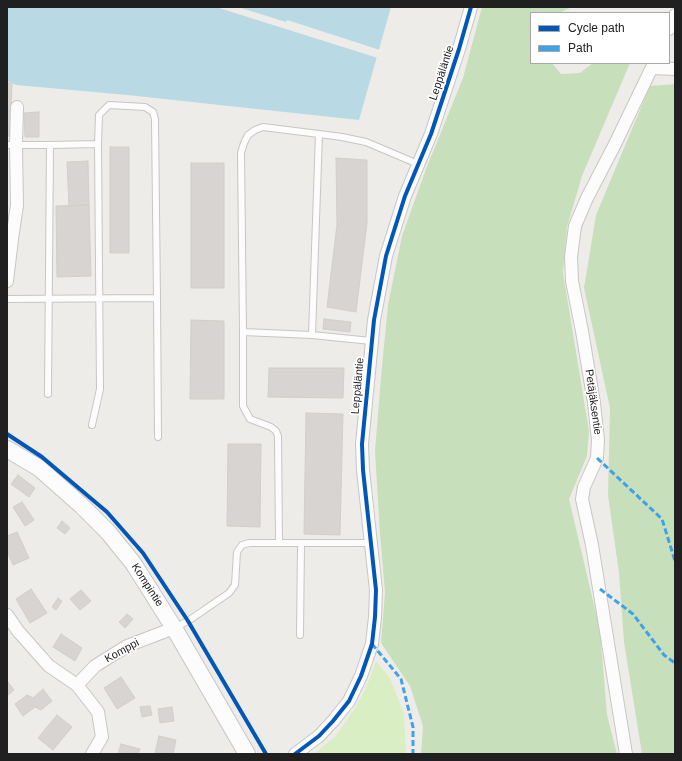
<!DOCTYPE html>
<html>
<head>
<meta charset="utf-8">
<style>
	body { margin:0 }
	#map { position:relative; width:682px; height:761px; overflow:hidden; background:#eeece8; font-family:Helvetica,sans-serif }
	canvas { display:block }
	.frame { position:absolute; inset:0; border:8px solid #202020; pointer-events:none }
	.legend { position:absolute; left:530px; top:12px; width:140px; height:52px; box-sizing:border-box; background:#fff; border:1px solid #a6a6a6; margin:0; padding:5px 7px; list-style:none; font-size:12px; color:#202020 }
	.legend li { display:flex; align-items:center; gap:8px; height:20px }
	.legend b { width:20px; border:1px solid #a6a6a6 }
</style>
</head>
<body>
<div id="map">
<canvas width="682" height="761"></canvas>
<div class="frame"></div>
<ul class="legend">
<li><b style="height:5px;background:#0057b8"></b>Cycle path</li>
<li><b style="height:5px;background:#3da2ea"></b>Path</li>
</ul>
</div>
<script>
const context = document.querySelector('canvas').getContext('2d');
context.lineJoin = 'round';
function paint(path, color) {
  context.fillStyle = color;
  context.fill(path, 'evenodd');
}
function shape(rows) {
  const path = new Path2D();
  for (const r of rows) {
    path.moveTo(r[0], r[1]);
    for (let i = 2; i < r.length; i += 2) path.lineTo(r[i], r[i + 1]);
  }
  return path;
}
function stroke(path, color, width, dash) {
  context.strokeStyle = color;
  context.lineWidth = width;
  context.lineCap = dash ? 'butt' : 'round';
  context.setLineDash(dash || []);
  context.stroke(path);
}
function write(font, color, halo, rows, align = 'center') {
  context.font = font + ' Helvetica,sans-serif';
  context.lineWidth = 3.5;
  context.setLineDash([]);
  context.textBaseline = 'middle';
  context.strokeStyle = halo;
  context.fillStyle = color;
  for (const [text, x, y, turn = 0] of rows) {
    context.save();
    context.translate(x, y);
    context.rotate((+turn || 0) * Math.PI / 180);
    context.textAlign = isNaN(turn) ? turn : align;
    if (halo) context.strokeText(text, 0, 0);
    context.fillText(text, 0, 0);
    context.restore();
  }
}
const grass = shape([
	[376,661,390,678,404,714,406,754,313,754,335,737,355,708,366,688]
]);
const forest = shape([
	[482,7,572,7,563,11,562,13,531,13,531,63,552,63,561,74,580,73,593,63,630,63,582,176,567,227,563,273,589,431,587,456,569,499,600,630,607,715,617,754,421,754,423,726,410,686,381,643,385,592,380,534,375,451,381,377,388,305,402,236,426,169,463,78],
	[675,84,675,754,642,754,624,642,619,573,608,495,610,408,584,288,596,215,650,86]
]);
const water = shape([
	[7,7,391,7,359,120,127,95,16,85,7,81]
]);
const pier = shape([
	[216,7,238,7,286,22,287,20,380,50,378,58]
]);
const building = shape([
	[7,83,12,83,10,136,7,136,7,83],
	[39,112,39,137,25,137,24,113,39,112],
	[110,147,129,147,129,253,110,253,110,147],
	[336,158,367,160,367,223,356,312,327,307,337,225,336,158],
	[88,161,89,205,69,206,67,162,88,161],
	[191,163,224,163,224,288,191,288,191,163],
	[89,205,91,276,57,277,56,206,89,205],
	[324,319,351,322,350,332,323,329,324,319],
	[191,320,224,321,224,399,190,399,191,320],
	[269,368,344,368,343,398,268,397,269,368],
	[306,413,343,414,340,535,304,534,306,413],
	[228,444,261,444,260,527,227,526,228,444],
	[18,475,35,488,29,497,11,484,18,475],
	[22,502,34,520,25,526,13,507,22,502],
	[62,521,70,528,65,534,57,528,62,521],
	[17,532,29,558,13,565,7,551,7,536,17,532],
	[31,589,47,613,30,623,16,599,31,589],
	[81,590,91,601,80,610,70,599,81,590],
	[58,598,62,601,56,610,52,607,58,598],
	[127,614,133,619,125,628,119,622,127,614],
	[61,634,82,648,75,661,53,647,61,634],
	[121,677,135,698,117,709,104,688,121,677],
	[7,681,14,690,7,696,7,681],
	[43,689,52,701,41,710,35,707,23,716,15,704,27,695,33,698,43,689],
	[150,706,152,715,142,717,140,707,150,706],
	[172,707,174,721,160,723,158,709,172,707],
	[57,715,72,727,53,750,38,738,57,715],
	[159,736,176,740,173,754,155,753,159,736],
	[121,744,140,749,138,754,118,754,121,744]
]);
const service = shape([
	[319,134,312,335,243,332,241,153,244,143,248,135,255,130,263,127,319,134,342,137,366,142,418,164],
	[7,145,50,145],
	[7,299,157,298,158,437],
	[243,332,243,406,250,419,271,427,276,431,278,436,279,542],
	[312,335,371,341],
	[48,394,50,145,98,144,99,115,109,105,145,107,153,112,155,119,157,298],
	[92,425,100,389,98,144],
	[174,628,188,621,229,593,235,585,237,552,242,545,249,543,371,543],
	[300,635,301,543]
]);
const minor = shape([
	[669,29,675,15],
	[652,68,675,69],
	[7,281,12,239,17,205,16,145,17,107],
	[7,615,18,631,49,666,77,685,98,712,102,737,92,754],
	[77,685,95,666,127,646,174,628],
	[295,754,319,736,333,721,349,701,361,676,372,644,375,617,376,590,363,470,362,444,374,320,386,256,405,196,431,134,459,49,471,7],
	[626,754,592,545,582,499,584,487,597,458,598,440,594,403,582,331,572,281,571,257,575,226,587,198,615,144,654,63]
]);
const tertiary = shape([
	[7,449,39,468,82,506,108,532,133,563,174,628,247,754]
]);
const quiet = shape([
	[597,458,662,519,675,561],
	[600,589,633,614,664,655,675,663],
	[372,644,401,679,413,727,413,754]
]);
const cycleway = shape([
	[7,434,42,457,107,512,143,553,188,621,266,754],
	[295,754,319,736,333,721,349,701,361,676,372,644,375,617,376,590,363,470,362,444,374,320,386,256,405,196,431,134,459,49,471,7]
]);
const streetNames = [
	["Leppäläntie",442,73,-72],
	["Leppäläntie",358,386,-85],
	["Petäjäksentie",593,402,82],
	["Kompintie",147,585,57],
	["Komppi",122,651,-29]
];
paint(grass, '#daeec4');
paint(forest, '#c8dfbb');
paint(water, '#b9dae4');
paint(pier, '#eeece8');
paint(building, '#d7d4d1');
stroke(building, '#d2cec9', 1);
stroke(service, '#c7c6c4', 8);
stroke(minor, '#c7c6c4', 14);
stroke(tertiary, '#c7c6c4', 18);
stroke(service, '#fcfcfc', 6);
stroke(minor, '#fcfcfc', 12);
stroke(tertiary, '#fcfcfc', 16);
stroke(quiet, '#3da2ea', 3, [6, 3]);
stroke(cycleway, '#0057b8', 4);
write('11px', '#202020', '#fff', streetNames);
</script>
</body>
</html>
